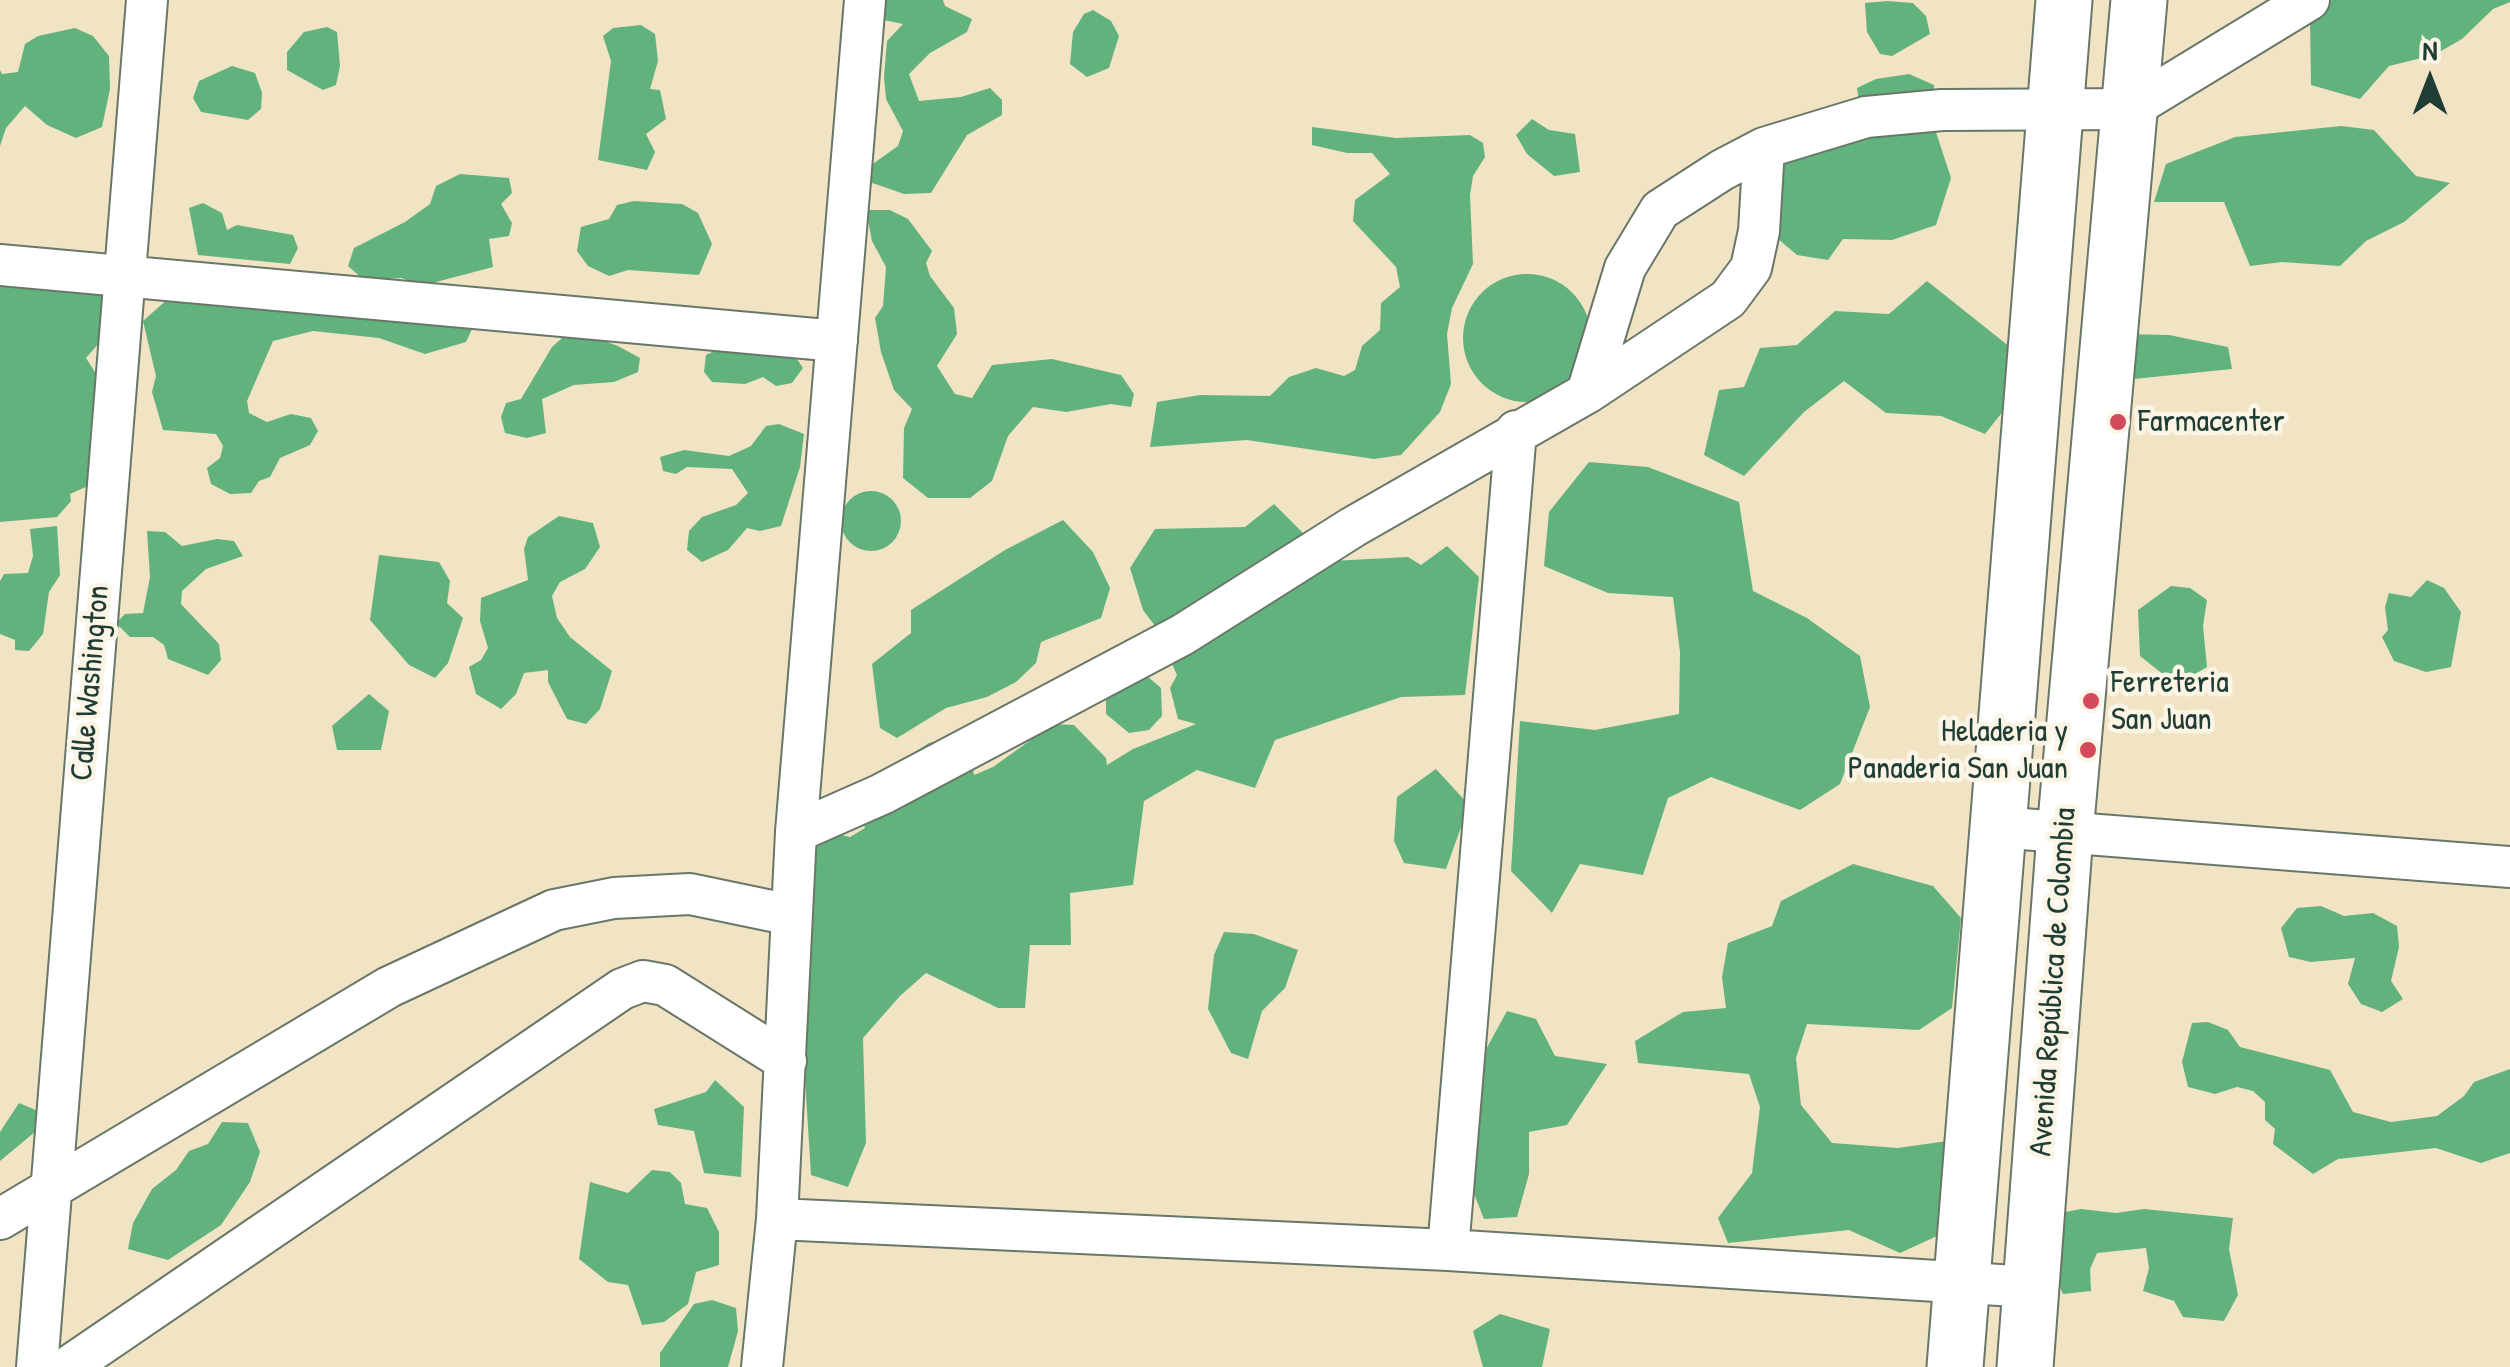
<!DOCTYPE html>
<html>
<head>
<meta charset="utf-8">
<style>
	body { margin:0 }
	#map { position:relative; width:2510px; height:1367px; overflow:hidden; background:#f0e4c5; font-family:"Patrick Hand",sans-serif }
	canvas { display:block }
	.north { position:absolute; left:2380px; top:30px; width:100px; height:100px; -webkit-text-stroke:8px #fcf5e5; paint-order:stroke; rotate:0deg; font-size:28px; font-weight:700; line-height:40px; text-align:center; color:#1f3d34 }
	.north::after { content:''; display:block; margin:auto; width:35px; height:45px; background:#1f3d34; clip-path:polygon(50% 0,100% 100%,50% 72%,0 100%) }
</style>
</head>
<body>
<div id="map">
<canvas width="2510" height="1367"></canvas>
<div class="north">N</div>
</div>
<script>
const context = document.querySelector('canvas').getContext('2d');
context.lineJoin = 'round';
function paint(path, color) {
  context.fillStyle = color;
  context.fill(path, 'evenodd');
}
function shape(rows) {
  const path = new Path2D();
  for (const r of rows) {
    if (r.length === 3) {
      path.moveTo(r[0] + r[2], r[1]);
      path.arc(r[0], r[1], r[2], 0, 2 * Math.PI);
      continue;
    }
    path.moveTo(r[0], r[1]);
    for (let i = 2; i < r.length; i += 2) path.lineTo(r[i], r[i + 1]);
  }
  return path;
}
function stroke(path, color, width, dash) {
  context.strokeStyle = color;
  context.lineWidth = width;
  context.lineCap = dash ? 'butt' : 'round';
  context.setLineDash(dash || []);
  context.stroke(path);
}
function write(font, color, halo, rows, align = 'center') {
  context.font = font + ' "Patrick Hand",sans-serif';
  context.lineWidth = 9;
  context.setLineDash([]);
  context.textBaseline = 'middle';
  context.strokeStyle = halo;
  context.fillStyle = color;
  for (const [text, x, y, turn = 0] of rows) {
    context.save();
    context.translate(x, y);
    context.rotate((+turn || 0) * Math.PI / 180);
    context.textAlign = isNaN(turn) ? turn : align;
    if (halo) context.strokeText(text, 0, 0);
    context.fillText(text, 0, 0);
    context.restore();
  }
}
const forest = shape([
	[878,0,943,0,945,6,972,19,967,32,930,53,909,74,919,101,961,97,990,88,1002,100,1002,115,967,135,931,193,904,194,884,187,872,183,867,168,898,146,903,131,886,99,884,77,887,41,903,24,879,19],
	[2332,0,2510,0,2510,2,2493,9,2462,39,2434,55,2389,66,2360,99,2311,85,2310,19],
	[1887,1,1913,3,1926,16,1930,34,1892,56,1880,54,1867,32,1865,3],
	[1093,10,1111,21,1119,36,1109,68,1087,77,1070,64,1073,32,1084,14],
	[641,25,655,34,658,61,650,89,660,90,666,119,646,134,655,152,647,170,598,160,611,61,603,36,613,28],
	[327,27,337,32,340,66,336,85,323,90,287,70,287,52,304,32],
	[75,28,93,36,109,56,110,89,102,127,76,138,47,125,25,106,6,128,0,146,0,70,2,74,18,72,25,44,38,36],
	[232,66,255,73,262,93,261,109,248,120,201,112,193,98,199,81],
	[1909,74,1934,85,1933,123,1951,178,1936,225,1892,240,1843,239,1828,260,1797,255,1777,238,1773,217,1787,144,1863,130,1857,88,1876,79],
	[1532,119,1549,130,1575,134,1580,172,1554,176,1527,154,1516,135],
	[2341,126,2374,130,2416,176,2450,183,2404,222,2366,241,2340,266,2282,262,2250,266,2224,202,2154,202,2166,164,2235,137],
	[1312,127,1396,138,1470,135,1483,143,1485,157,1473,176,1470,195,1473,264,1452,308,1447,334,1451,384,1440,412,1401,455,1374,459,1247,440,1150,447,1157,402,1200,395,1270,396,1289,377,1316,368,1344,376,1355,370,1362,346,1380,330,1381,303,1400,287,1396,267,1353,221,1355,200,1390,174,1372,153,1347,153,1312,145],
	[460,174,509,178,512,193,501,204,512,223,509,236,489,239,493,267,421,286,402,278,364,280,348,266,354,248,405,222,430,204,436,186],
	[634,201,682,204,698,213,712,244,699,275,628,270,609,276,588,266,577,251,581,227,609,219,617,205],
	[203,203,222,213,227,230,237,225,293,235,298,248,290,264,198,255,189,208],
	[866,210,890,210,908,219,932,251,926,263,930,276,954,308,957,334,937,366,955,394,972,398,992,365,1052,359,1121,375,1134,394,1131,407,1111,404,1066,412,1033,407,1008,436,992,481,970,498,928,498,903,478,904,428,912,409,894,390,881,352,875,318,883,306,886,267,872,241],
	[0,251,69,256,113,304,107,334,86,358,105,388,97,482,70,494,71,501,57,517,0,522],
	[1527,338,64],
	[1927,281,2010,347,2004,410,1985,434,1941,416,1886,413,1844,381,1804,412,1744,476,1704,455,1719,390,1744,387,1760,348,1797,345,1835,311,1889,314],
	[179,289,473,327,466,342,425,354,379,338,313,331,273,341,247,401,249,413,267,422,291,414,311,418,318,431,310,445,280,458,270,477,259,481,251,493,230,494,211,484,207,468,220,458,223,446,216,434,163,430,152,392,156,376,143,321],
	[2126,334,2169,335,2228,347,2232,369,2124,380],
	[562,338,599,339,618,346,640,358,638,372,614,382,574,385,542,399,546,433,527,438,505,433,501,417,506,403,521,399,552,347],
	[723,347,789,347,803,368,792,383,776,386,763,377,745,384,712,382,704,372,706,355],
	[779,424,804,434,800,467,781,526,760,531,747,528,728,550,702,562,687,550,689,531,702,517,736,505,748,493,732,469,687,467,676,474,663,471,660,457,684,450,729,456,751,446,766,426],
	[1589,462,1648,467,1739,502,1753,591,1807,618,1860,656,1870,707,1840,784,1800,810,1711,777,1668,798,1643,875,1580,864,1552,913,1511,871,1520,721,1595,730,1679,714,1680,652,1673,597,1608,593,1544,566,1549,512],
	[871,521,30],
	[1274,504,1331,561,1408,557,1421,565,1447,546,1479,577,1465,695,1401,697,1275,740,1255,788,1197,770,1144,801,1133,885,1070,893,1071,945,1030,945,1025,1008,998,1008,926,973,900,996,863,1038,866,1143,848,1187,811,1175,790,839,832,833,850,837,865,828,859,811,910,770,912,754,929,743,948,739,972,763,974,775,993,767,1053,724,1074,725,1106,758,1107,765,1133,749,1196,724,1178,719,1170,688,1177,675,1155,626,1143,610,1130,568,1155,529,1245,527],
	[559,516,593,523,600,547,585,569,560,582,552,596,557,618,570,637,612,671,600,709,586,724,567,719,548,682,548,670,524,673,516,694,501,709,476,694,469,667,481,660,488,648,480,621,481,598,528,580,524,549,528,537],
	[1063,520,1093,552,1110,588,1101,618,1041,642,1036,663,1016,682,987,697,946,708,897,738,880,728,872,664,911,633,911,610,1005,550],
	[57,526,60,575,49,592,43,634,29,651,15,650,15,640,0,634,0,581,4,574,28,573,33,556,30,529],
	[147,531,165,532,182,546,217,539,234,541,243,556,206,569,182,591,181,604,219,644,221,660,208,675,168,659,164,645,153,637,130,637,116,623,125,614,143,613,150,577],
	[379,555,439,562,450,581,447,603,463,618,448,663,435,678,409,665,370,620],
	[2427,580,2444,588,2461,612,2451,667,2426,672,2394,661,2382,637,2388,630,2385,607,2389,593,2411,597],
	[2171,586,2190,588,2207,600,2203,626,2207,667,2190,677,2169,679,2140,656,2138,610],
	[1146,675,1161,688,1162,716,1149,730,1129,733,1106,714,1106,694],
	[369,694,389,711,381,750,337,750,332,726],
	[1436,769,1469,805,1446,869,1404,863,1394,841,1397,797],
	[1853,864,1933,886,1961,918,1952,1008,1919,1030,1807,1024,1796,1058,1801,1105,1832,1143,1898,1148,1947,1141,1948,1231,1900,1253,1849,1230,1728,1243,1718,1218,1752,1173,1760,1107,1749,1074,1638,1063,1635,1041,1683,1012,1726,1008,1722,977,1728,943,1772,926,1781,901],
	[2321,906,2344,916,2373,913,2397,926,2399,947,2391,981,2403,999,2382,1012,2361,1004,2348,984,2355,958,2311,962,2289,957,2281,928,2297,908],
	[1224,932,1254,934,1298,950,1285,988,1262,1011,1248,1059,1231,1053,1208,1009,1214,955],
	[1507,1011,1536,1019,1555,1056,1607,1064,1567,1125,1529,1132,1529,1174,1517,1217,1484,1219,1472,1189,1484,1053],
	[2208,1022,2228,1030,2240,1047,2330,1070,2353,1112,2391,1122,2437,1116,2464,1096,2474,1082,2510,1069,2510,1153,2481,1163,2436,1148,2338,1159,2313,1174,2273,1144,2275,1129,2265,1120,2265,1102,2253,1091,2237,1087,2215,1094,2188,1087,2182,1062,2192,1023],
	[715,1080,744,1107,741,1177,704,1173,694,1131,658,1125,654,1109,706,1092],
	[19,1103,38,1111,41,1127,0,1161,0,1132],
	[222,1122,248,1123,260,1152,250,1182,221,1225,168,1260,128,1249,133,1223,152,1189,176,1170,189,1151,208,1144],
	[652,1170,670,1172,681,1183,685,1204,707,1208,719,1232,719,1265,696,1272,688,1304,664,1322,642,1325,628,1285,608,1282,579,1259,590,1182,628,1193],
	[2081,1209,2116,1213,2144,1209,2233,1218,2229,1249,2238,1295,2224,1321,2183,1317,2174,1301,2143,1291,2149,1268,2146,1248,2097,1253,2090,1269,2091,1291,2063,1294,2045,1255,2055,1214],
	[712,1300,736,1308,738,1331,728,1367,660,1367,660,1353,694,1304],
	[1500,1314,1550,1329,1542,1367,1483,1367,1473,1331]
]);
const street = shape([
	[0,265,837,341],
	[1587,393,1625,268,1660,210,1722,170,1764,148,1866,117,1942,110,2130,109,2309,0],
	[1997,827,2510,867],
	[796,832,882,794,1182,635,1353,527,1587,393,1728,299,1751,268,1759,231,1764,148],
	[0,1219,389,987,554,910,614,898,690,894,791,915],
	[777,1219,1448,1250,2031,1287],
	[1448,1250,1516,431],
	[37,1367,147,0],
	[68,1367,622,989,643,981,665,985,786,1061],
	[762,1367,777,1219,796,832,865,0]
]);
const secondary = shape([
	[1955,1367,2064,0],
	[2025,1367,2065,833,2139,0]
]);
const markers = [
	[2118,422,10,"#d1495b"],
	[2091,701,10,"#d1495b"],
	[2088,750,10,"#d1495b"]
];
const poiNames = [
	["Farmacenter",2138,422],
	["Ferreteria",2111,683],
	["San Juan",2111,720],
	["Heladeria y",2068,732,"right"],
	["Panaderia San Juan",2068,769,"right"]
];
const streetNames = [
	["Calle Washington",91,683,-85],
	["Avenida República de Colombia",2054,982,-86]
];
paint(forest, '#62b27e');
stroke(street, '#687767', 44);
stroke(secondary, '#687767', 59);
stroke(street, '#fff', 40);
stroke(secondary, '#fff', 55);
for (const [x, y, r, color] of markers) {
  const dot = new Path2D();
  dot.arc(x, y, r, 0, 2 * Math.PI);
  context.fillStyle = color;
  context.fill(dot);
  stroke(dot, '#fcf5e5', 4);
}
write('32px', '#1f3d34', '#fcf5e5', poiNames, 'left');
write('32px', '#1f3d34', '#fcf5e5', streetNames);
</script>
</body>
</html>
